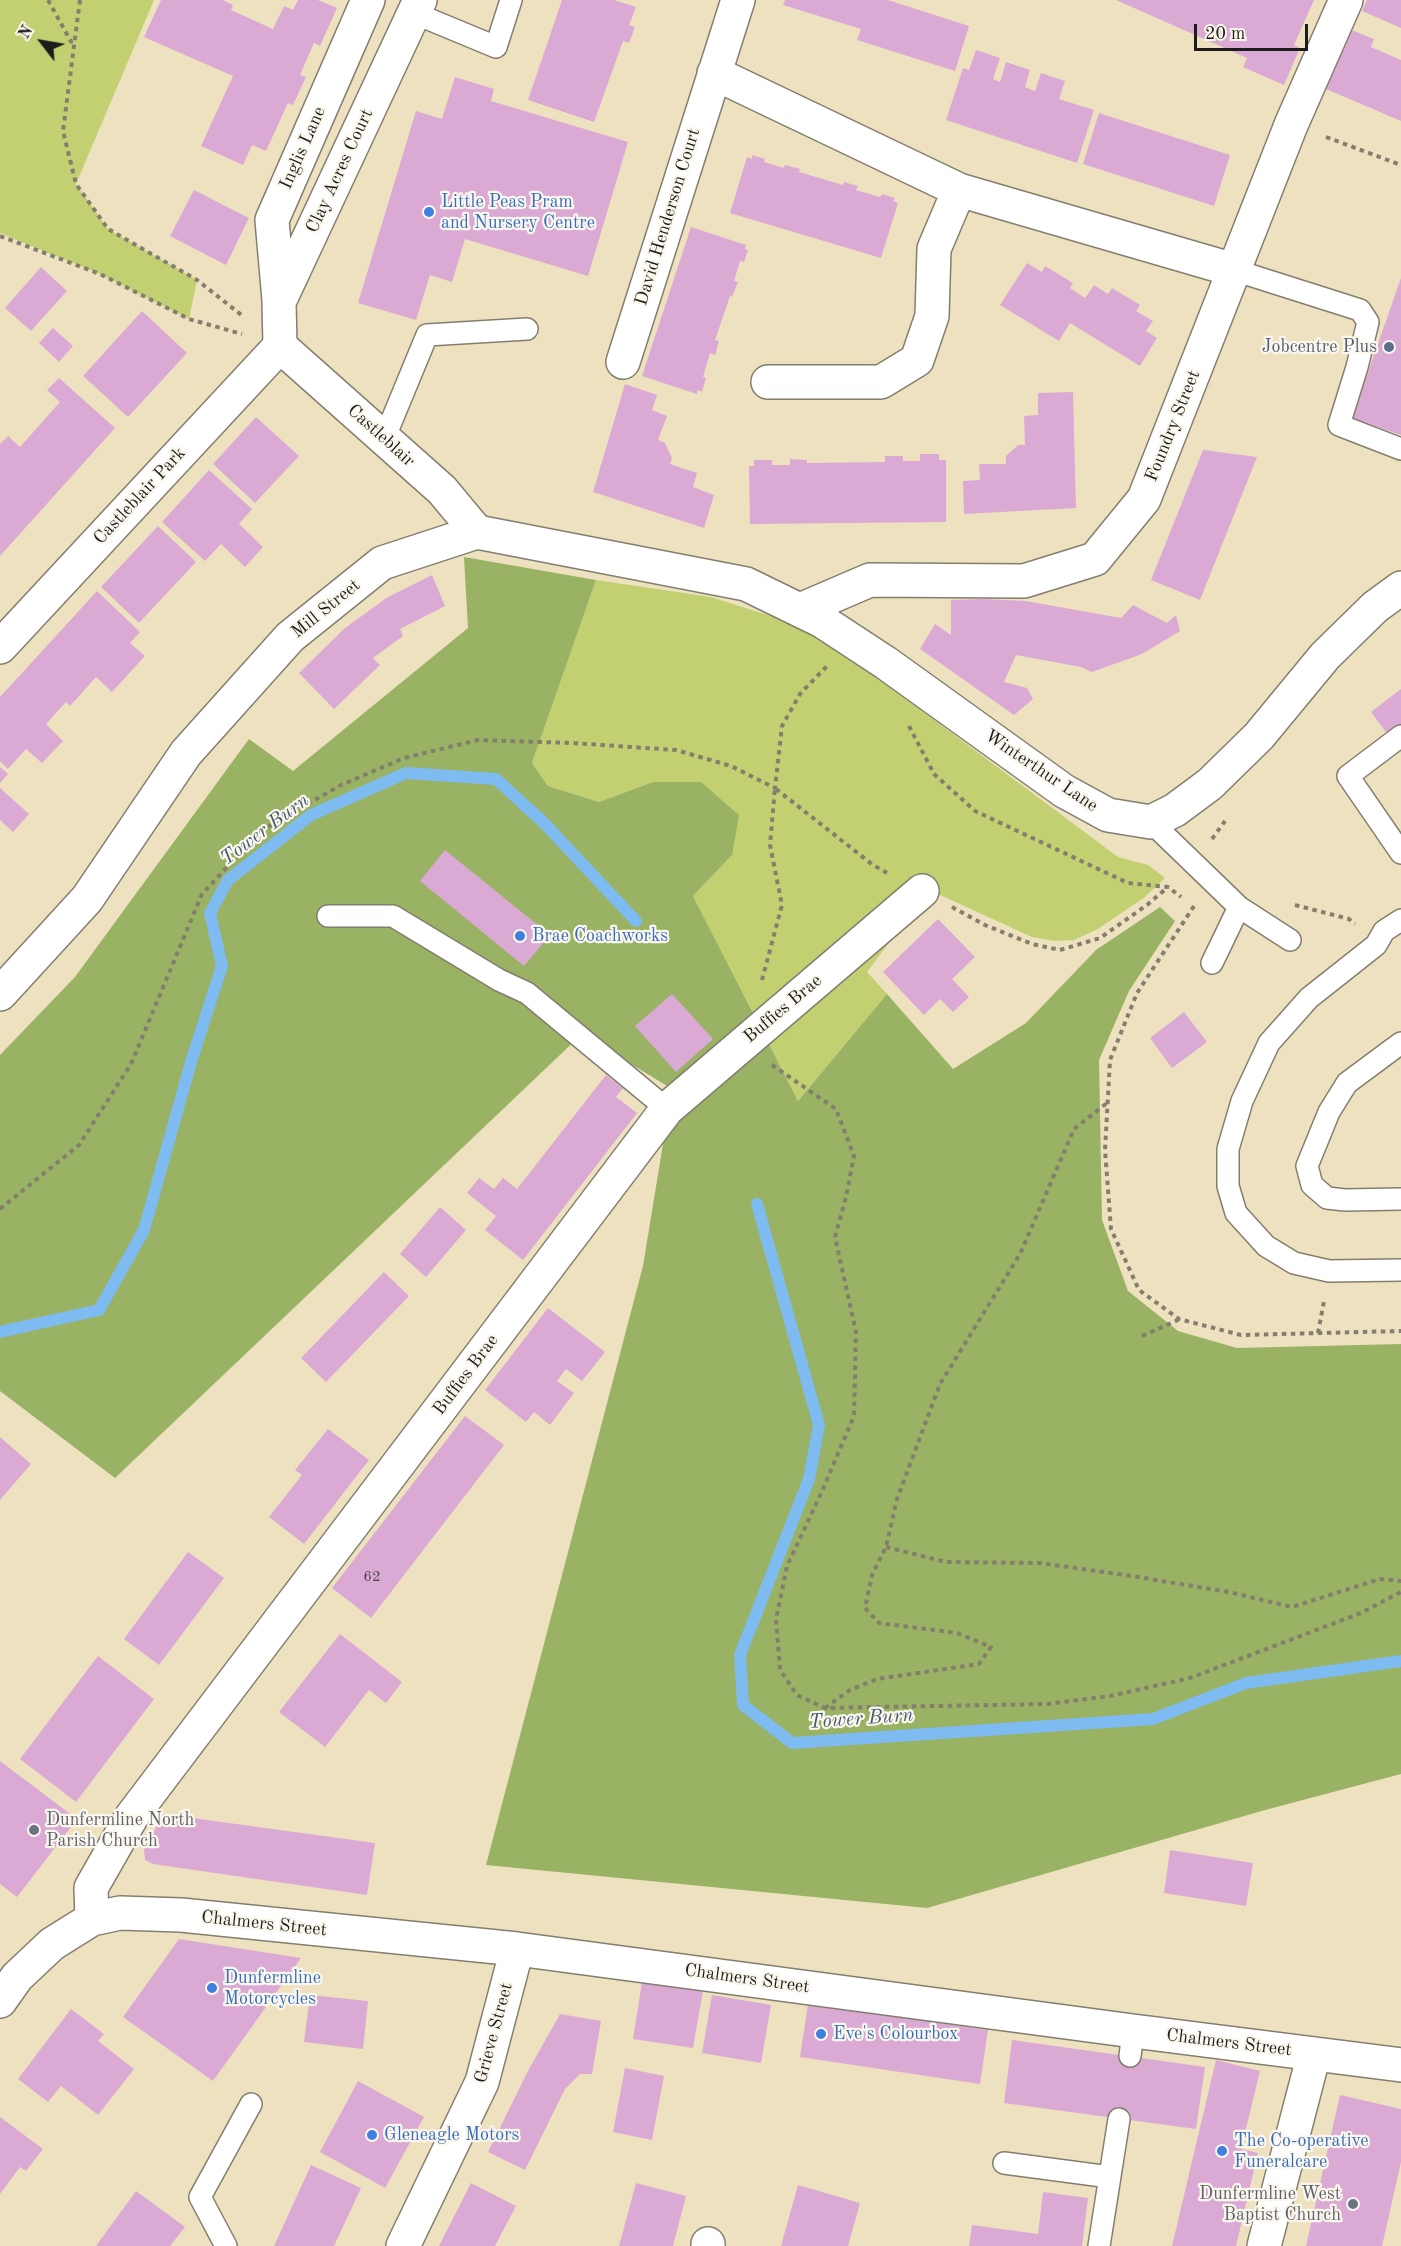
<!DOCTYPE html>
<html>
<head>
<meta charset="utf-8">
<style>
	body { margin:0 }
	#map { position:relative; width:1401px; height:2246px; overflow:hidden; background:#ede1c0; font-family:"Old Standard TT",serif }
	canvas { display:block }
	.north { position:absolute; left:12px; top:12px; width:60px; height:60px; -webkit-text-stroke:4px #fbf7ec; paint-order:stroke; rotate:301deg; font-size:16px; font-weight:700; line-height:24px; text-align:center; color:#1c1c1c }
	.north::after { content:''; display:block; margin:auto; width:21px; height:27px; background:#1c1c1c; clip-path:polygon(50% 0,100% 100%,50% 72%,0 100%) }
	.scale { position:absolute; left:1194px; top:24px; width:114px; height:27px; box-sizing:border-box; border:3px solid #1c1c1c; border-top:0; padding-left:8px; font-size:18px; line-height:21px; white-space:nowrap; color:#1c1c1c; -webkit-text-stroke:4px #fbf7ec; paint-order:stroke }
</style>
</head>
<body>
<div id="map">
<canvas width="1401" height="2246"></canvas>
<div class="north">N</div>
<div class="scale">20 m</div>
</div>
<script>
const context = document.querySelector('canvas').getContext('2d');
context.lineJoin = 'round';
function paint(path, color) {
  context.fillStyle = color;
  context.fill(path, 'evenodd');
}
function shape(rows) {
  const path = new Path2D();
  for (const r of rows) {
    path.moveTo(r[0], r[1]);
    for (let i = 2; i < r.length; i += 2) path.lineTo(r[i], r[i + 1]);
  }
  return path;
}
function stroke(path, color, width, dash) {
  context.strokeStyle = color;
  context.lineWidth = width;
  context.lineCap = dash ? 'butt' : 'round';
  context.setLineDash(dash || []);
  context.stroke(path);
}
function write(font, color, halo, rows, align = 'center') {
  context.font = font + ' "Old Standard TT",serif';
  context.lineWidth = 4.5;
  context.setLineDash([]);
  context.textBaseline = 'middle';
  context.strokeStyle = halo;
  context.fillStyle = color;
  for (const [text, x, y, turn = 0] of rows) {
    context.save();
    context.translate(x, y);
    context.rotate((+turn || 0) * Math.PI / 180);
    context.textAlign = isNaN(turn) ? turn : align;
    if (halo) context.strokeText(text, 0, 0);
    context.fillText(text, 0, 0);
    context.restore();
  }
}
const green = shape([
	[0,0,154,0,76,184,108,229,197,280,189,319,100,274,0,233],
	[596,580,711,597,774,617,831,643,1118,857,1148,865,1165,878,1145,897,1098,929,1074,940,1055,941,1032,937,938,894,922,899,867,972,887,994,798,1101,693,896,732,855,653,782,599,802,548,786,532,763]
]);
const forest = shape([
	[464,557,596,580,532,763,548,786,599,802,653,782,701,782,739,815,732,855,693,896,798,1101,887,994,953,1069,1026,1023,1096,950,1160,907,1175,921,1129,991,1099,1060,1102,1220,1128,1291,1178,1331,1237,1348,1401,1344,1401,1774,1265,1810,927,1908,486,1865,643,1266,672,1089,582,1034,115,1478,0,1391,0,1055,75,977,249,739,293,771,468,628]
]);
const stream = shape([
	[757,1204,819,1425,809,1479,740,1655,743,1705,792,1743,1153,1719,1246,1683,1401,1661],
	[0,1332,99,1310,144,1230,191,1062,222,966,210,913,228,880,311,815,406,773,496,779,544,823,636,921]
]);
const building = shape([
	[161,0,223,0,233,5,231,10,273,29,284,6,293,10,298,0,318,0,337,8,320,46,314,43,300,75,306,77,293,105,288,103,266,151,252,145,243,165,201,146,233,76,144,37],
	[562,0,614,0,636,7,629,25,635,27,629,43,623,41,594,122,528,100],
	[785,0,888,0,969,26,955,71,857,40,861,29,783,5],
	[1116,0,1314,0,1294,45,1300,48,1284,85,1243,67,1247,58],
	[1367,0,1401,0,1401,28,1362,11],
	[1344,27,1374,39,1371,47,1401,60,1401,121,1319,86],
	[976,50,1000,58,993,79,1000,82,1006,62,1030,70,1025,87,1035,91,1041,73,1065,81,1059,99,1094,110,1077,163,946,120,963,68,969,70],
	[455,77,494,89,491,101,628,142,588,276,465,239,452,282,430,275,416,320,358,303,416,111,442,119],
	[1099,113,1230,155,1214,206,1083,164],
	[752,155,765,159,764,162,784,168,785,165,800,169,799,172,843,185,844,182,858,186,856,190,880,197,882,194,895,198,893,201,898,203,881,258,730,213,747,157,752,159],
	[194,190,249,218,226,265,170,236],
	[691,227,746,245,745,249,748,250,744,262,740,261,734,281,738,282,732,297,730,296,715,340,719,341,715,355,710,353,703,377,706,378,702,392,698,390,697,394,642,376],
	[1027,263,1042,272,1045,266,1073,283,1070,288,1085,298,1094,285,1108,294,1112,288,1140,305,1136,311,1153,321,1146,331,1157,338,1140,366,1070,323,1059,341,1000,305],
	[41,267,67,291,31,331,5,308],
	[1401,278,1401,435,1352,418],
	[142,311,187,353,128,417,83,376],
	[53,328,73,346,59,362,39,343],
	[59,378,115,428,0,556,0,444,8,436,20,447,60,402,47,390],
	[625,384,657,395,652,410,667,416,658,440,665,443,672,458,670,464,697,473,693,487,714,495,704,528,593,492],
	[1073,392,1076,508,964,514,963,481,980,480,979,464,1006,464,1006,456,1018,445,1025,445,1024,416,1038,415,1038,393],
	[256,417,299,456,255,503,213,464],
	[1203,450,1257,457,1200,600,1151,580],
	[920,454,939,454,939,460,946,460,946,522,750,524,749,466,754,466,754,460,772,460,772,465,790,465,790,459,807,460,807,463,885,462,885,456,903,456,903,461,920,461],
	[209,470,252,509,239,524,263,547,245,567,221,544,205,561,162,522],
	[158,526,196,562,139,623,101,587],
	[432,575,445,606,400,629,403,636,373,658,380,665,334,709,299,673,345,628,388,597],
	[97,591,140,632,130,643,145,656,112,692,96,677,70,706,66,702,46,724,63,741,42,763,26,749,8,769,0,761,0,697],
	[984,599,1026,601,1121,618,1133,605,1167,623,1176,615,1180,631,1142,654,1092,672,1081,667,1016,655,1004,682,1027,688,1033,699,1014,715,920,649,935,624,951,635,951,600],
	[1401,689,1401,752,1371,712],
	[0,767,8,774,0,783],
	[0,788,29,814,13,832,0,820],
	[445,850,550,935,524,966,420,881],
	[938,919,975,957,952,979,969,997,953,1012,940,999,924,1015,883,972],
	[672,994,713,1039,676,1072,635,1026],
	[1184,1012,1207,1042,1172,1068,1150,1038],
	[606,1075,623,1088,616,1097,637,1113,523,1260,485,1230,496,1216,467,1193,479,1178,494,1189,503,1178,517,1189],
	[440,1207,466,1230,426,1277,400,1254],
	[384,1272,409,1296,326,1382,301,1358],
	[548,1308,605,1352,582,1381,566,1369,557,1381,574,1393,550,1425,534,1412,526,1422,485,1390],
	[465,1416,504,1445,371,1618,332,1588],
	[328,1429,369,1460,304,1544,269,1517,302,1475,295,1470],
	[0,1437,31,1464,0,1500],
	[188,1552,224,1578,159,1665,124,1639],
	[340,1634,402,1682,386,1703,369,1690,325,1747,279,1712],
	[98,1656,154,1699,76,1802,20,1759],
	[0,1761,77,1819,17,1897,0,1884],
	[163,1814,375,1843,367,1895,153,1864,145,1860,144,1850],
	[1170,1850,1253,1863,1246,1906,1164,1893],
	[179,1939,301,1958,213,2081,123,2017],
	[642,1982,703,1991,693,2048,633,2039],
	[310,1995,368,2001,363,2049,304,2042],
	[712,1995,771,2005,761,2063,702,2053],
	[808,2004,988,2030,980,2084,800,2057],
	[71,2009,104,2034,98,2041,134,2069,98,2115,61,2086,48,2102,18,2079],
	[560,2014,601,2021,592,2074,580,2074,565,2089,525,2170,488,2152,528,2071],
	[1012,2040,1205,2067,1196,2129,1004,2103],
	[1216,2060,1260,2071,1241,2149,1258,2153,1236,2246,1172,2246],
	[625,2068,664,2076,652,2140,613,2132],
	[358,2081,424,2117,385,2188,320,2152],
	[1340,2095,1401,2109,1401,2162,1382,2246,1306,2246],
	[0,2117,43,2149,26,2171,20,2167,0,2194],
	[311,2165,361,2188,334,2246,274,2246],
	[471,2183,516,2206,495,2246,439,2246],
	[636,2183,686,2196,673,2246,619,2246],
	[798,2185,860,2203,848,2246,781,2246],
	[136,2191,185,2227,170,2246,96,2246],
	[1043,2192,1088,2198,1082,2246,969,2246,972,2225,1038,2234]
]);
const path = shape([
	[48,0,74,47],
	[80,0,63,131,76,184,108,229,197,280,244,317],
	[1326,137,1401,165],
	[0,236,100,274,189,319,242,334],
	[909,726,934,774,975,811,1128,883,1168,887,1181,897],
	[776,789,873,865,887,873],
	[1212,839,1225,821],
	[1295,905,1349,919,1355,924],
	[1194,906,1137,993,1110,1060,1105,1150,1111,1229,1139,1290,1179,1319,1241,1335,1401,1331],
	[952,907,985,925,1032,944,1060,950,1100,938,1147,905,1168,887],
	[762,980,782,905,770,845,775,788],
	[772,1065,836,1109,854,1156,846,1197,835,1237,856,1332,854,1416,823,1489,787,1566,776,1619,780,1670,797,1695,825,1708,1047,1704,1110,1696,1190,1678,1361,1613,1401,1592],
	[0,1209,79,1145,131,1064,202,894,261,831,341,785,404,758,478,740,572,743,676,750,731,766,775,788,782,726,800,694,827,666],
	[1318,1333,1324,1301],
	[1142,1336,1178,1320],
	[886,1547,946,1562,1040,1563,1132,1576,1229,1592,1292,1607,1380,1579,1401,1581],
	[825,1708,850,1690,877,1679,979,1664,991,1647,957,1633,879,1623,865,1608,872,1575,886,1547,897,1499,940,1384,1020,1254,1074,1129,1107,1103]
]);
const lane = shape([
	[414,13,496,47,511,0],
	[1234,270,1360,310,1368,322,1357,367,1339,425,1401,449],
	[384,439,427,335,527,329],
	[1401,736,1348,776,1401,853],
	[1151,822,1239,907,1290,940],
	[328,916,393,916,499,980,527,993,667,1109],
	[1401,920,1384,931,1376,945,1309,998,1269,1043,1242,1101,1228,1149,1228,1186,1236,1213,1266,1246,1294,1263,1329,1271,1401,1270],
	[1212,963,1239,907],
	[1401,1043,1347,1083,1329,1112,1307,1166,1312,1185,1327,1198,1345,1200,1401,1199],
	[1130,2056,1133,2031],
	[1004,2163,1110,2177],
	[226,2246,200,2197,251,2104],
	[1099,2246,1119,2119]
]);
const street = shape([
	[714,73,959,190,1234,270],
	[279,300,272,220,368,0],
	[280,346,279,302,420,0],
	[280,346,442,490,477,532],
	[623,362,738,0],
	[768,382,881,382,917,360,932,316,934,249,959,190],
	[800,610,870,580,1024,581,1095,559,1144,499,1291,125,1346,0],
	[0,647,280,346],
	[92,1919,91,1888,132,1816,667,1109,922,891],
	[0,2001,17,1977,52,1944,92,1919,120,1913,181,1915,517,1949,1133,2031,1401,2065],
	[403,2246,482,2082,517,1949],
	[708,2246,708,2244],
	[1264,2246,1314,2054]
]);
const secondary = shape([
	[0,994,87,899,186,753,290,637,382,563,477,532,746,584,822,621,886,663,1064,791,1108,815,1151,822,1175,810,1210,784,1259,736,1325,656,1375,607,1401,588]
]);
const markers = [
	[429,212,6,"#3f7fe0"],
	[1389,347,6,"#5c6f8a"],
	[520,936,6,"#3f7fe0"],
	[34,1830,6,"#6b7280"],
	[212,1988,6,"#3f7fe0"],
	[821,2034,6,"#3f7fe0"],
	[372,2135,6,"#3f7fe0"],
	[1222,2151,6,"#3f7fe0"],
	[1353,2204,6,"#6b7280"]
];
const numberNames = [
	["62",372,1577]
];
const streetNames = [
	["Inglis Lane",303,148,-66],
	["Clay Acres Court",340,171,-65],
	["David Henderson Court",668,217,-73],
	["Foundry Street",1173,426,-68],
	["Castleblair",381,436,42],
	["Castleblair Park",140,496,-47],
	["Mill Street",326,609,-39],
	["Winterthur Lane",1041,771,34],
	["Buffies Brae",783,1009,-40],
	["Buffies Brae",466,1375,-53],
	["Chalmers Street",264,1924,6],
	["Chalmers Street",747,1979,8],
	["Grieve Street",494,2033,-75],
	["Chalmers Street",1229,2043,7]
];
const shopNames = [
	["Little Peas Pram",441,202],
	["and Nursery Centre",441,223],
	["Brae Coachworks",532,936],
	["Dunfermline",224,1978],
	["Motorcycles",224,1999],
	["Eve's Colourbox",833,2034],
	["Gleneagle Motors",384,2135],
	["The Co-operative",1234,2141],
	["Funeralcare",1234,2162]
];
const serviceNames = [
	["Jobcentre Plus",1377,347]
];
const worshipNames = [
	["Dunfermline North",46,1820],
	["Parish Church",46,1841],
	["Dunfermline West",1341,2194,"right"],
	["Baptist Church",1341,2215,"right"]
];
const waterNames = [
	["Tower Burn",265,830,-37],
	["Tower Burn",861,1719,-4]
];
paint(green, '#c2d072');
paint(forest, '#99b264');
stroke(stream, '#7ebbf0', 12);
paint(building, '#dbaad4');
stroke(lane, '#847e6e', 24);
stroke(street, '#847e6e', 36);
stroke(secondary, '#847e6e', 36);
stroke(path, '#847e6e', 4, [4.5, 4.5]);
stroke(lane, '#fff', 21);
stroke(street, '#fff', 33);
stroke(secondary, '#fff', 33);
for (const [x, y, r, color] of markers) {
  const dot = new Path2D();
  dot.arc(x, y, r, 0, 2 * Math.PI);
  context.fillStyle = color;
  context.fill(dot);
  stroke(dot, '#fbf7ec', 2);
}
write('15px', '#4c404a', null, numberNames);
write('18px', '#1c1c1c', '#fbf7ec', streetNames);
write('18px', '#366cbe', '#fbf7ec', shopNames, 'left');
write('18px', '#4e5e75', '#fbf7ec', serviceNames, 'right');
write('18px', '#5b616d', '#fbf7ec', worshipNames, 'left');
write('italic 20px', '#435c71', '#fbf7ec', waterNames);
</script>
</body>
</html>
